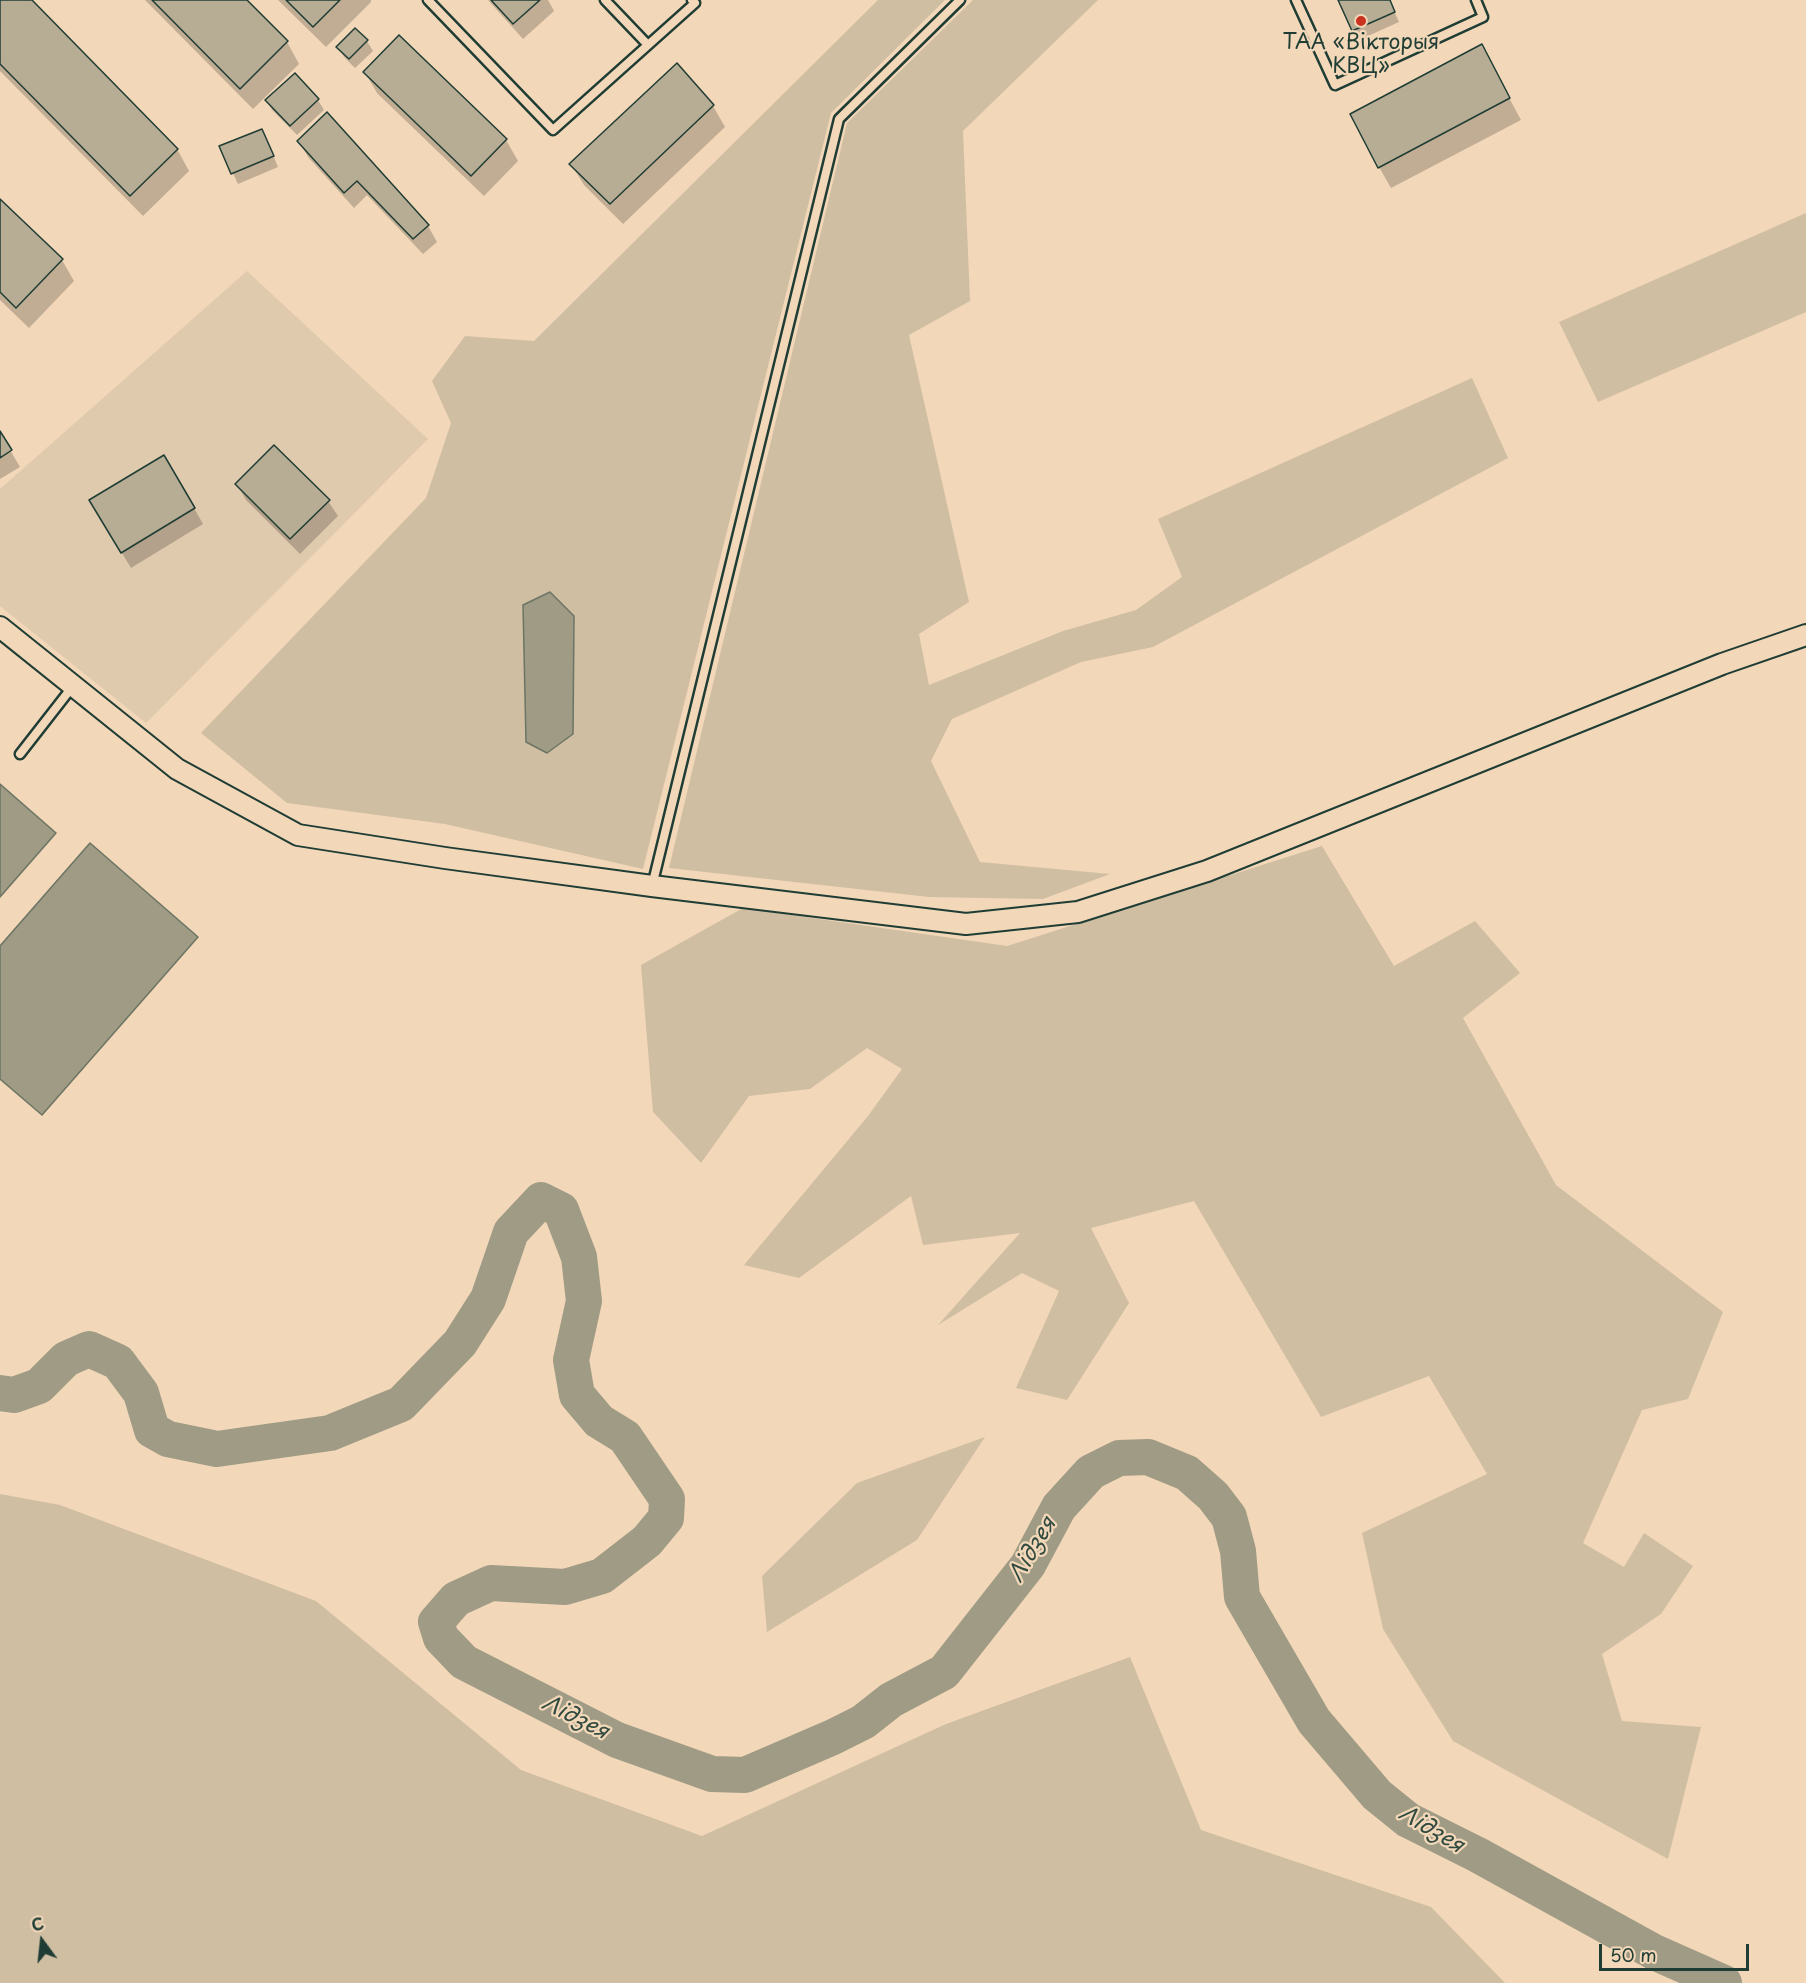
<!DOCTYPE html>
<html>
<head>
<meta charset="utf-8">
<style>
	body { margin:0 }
	#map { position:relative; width:1806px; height:1983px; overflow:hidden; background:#f2d7b9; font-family:"Playpen Sans",sans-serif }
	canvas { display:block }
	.north { position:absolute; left:12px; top:1911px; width:60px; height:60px; -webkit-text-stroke:4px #f2d7b9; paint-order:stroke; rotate:345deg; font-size:16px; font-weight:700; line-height:24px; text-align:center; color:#1f3d34 }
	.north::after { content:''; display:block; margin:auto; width:21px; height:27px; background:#1f3d34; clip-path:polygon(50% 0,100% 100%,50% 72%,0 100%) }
	.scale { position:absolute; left:1599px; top:1944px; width:150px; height:27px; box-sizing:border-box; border:3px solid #1f3d34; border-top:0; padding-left:8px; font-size:18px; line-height:21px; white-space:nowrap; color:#1f3d34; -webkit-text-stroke:4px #f2d7b9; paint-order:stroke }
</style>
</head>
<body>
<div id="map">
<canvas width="1806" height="1983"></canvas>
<div class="north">С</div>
<div class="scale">50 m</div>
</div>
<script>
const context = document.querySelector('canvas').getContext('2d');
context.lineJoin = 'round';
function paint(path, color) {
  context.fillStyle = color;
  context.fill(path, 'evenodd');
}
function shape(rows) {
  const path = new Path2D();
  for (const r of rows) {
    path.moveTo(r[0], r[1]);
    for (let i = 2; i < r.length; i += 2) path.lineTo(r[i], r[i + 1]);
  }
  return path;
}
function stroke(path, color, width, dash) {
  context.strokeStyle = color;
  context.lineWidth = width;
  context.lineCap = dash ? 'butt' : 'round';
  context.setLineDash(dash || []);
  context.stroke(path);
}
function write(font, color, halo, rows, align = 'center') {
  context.font = font + ' "Playpen Sans",sans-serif';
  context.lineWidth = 4.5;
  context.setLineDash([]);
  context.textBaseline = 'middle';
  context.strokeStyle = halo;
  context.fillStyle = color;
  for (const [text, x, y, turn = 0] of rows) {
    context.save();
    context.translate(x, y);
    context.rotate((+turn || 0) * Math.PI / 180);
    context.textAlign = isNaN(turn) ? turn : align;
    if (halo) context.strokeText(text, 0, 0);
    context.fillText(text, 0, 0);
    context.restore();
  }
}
const built = shape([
	[247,271,428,439,146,723,0,606,0,489]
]);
const green = shape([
	[878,0,945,0,831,113,643,869,445,824,287,803,201,733,426,498,451,423,432,381,465,336,534,341],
	[973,0,1098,0,963,131,970,301,909,335,969,602,919,634,929,685,1063,631,1136,610,1182,577,1158,519,1472,378,1508,458,1153,647,1081,662,952,719,931,761,980,862,1110,874,1043,899,929,897,669,868,847,123],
	[1806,213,1806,312,1598,402,1559,322],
	[1322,846,1394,966,1475,921,1520,973,1463,1018,1556,1185,1723,1312,1688,1399,1642,1410,1583,1543,1624,1567,1644,1533,1693,1566,1661,1614,1602,1654,1622,1721,1701,1727,1668,1859,1453,1741,1383,1629,1362,1533,1487,1474,1429,1376,1321,1417,1194,1201,1091,1228,1129,1303,1067,1400,1016,1388,1059,1291,1022,1273,938,1325,1020,1233,923,1245,911,1196,799,1278,744,1265,868,1116,902,1069,867,1048,810,1089,749,1096,701,1163,653,1112,641,965,743,908,1007,946],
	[985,1437,917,1540,767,1632,762,1576,857,1483],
	[0,1494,60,1505,316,1601,521,1770,702,1836,946,1724,1130,1657,1201,1830,1431,1907,1505,1983,0,1983]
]);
const water = shape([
	[550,592,574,616,573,734,547,753,526,742,523,605,550,592],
	[0,784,56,833,0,897,0,784],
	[90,843,198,937,42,1115,0,1079,0,946,90,843]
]);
const shadow = shape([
	[0,0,30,0,177,149,189,171,143,216,0,71],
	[145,0,245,0,287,42,299,64,253,109],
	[278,0,371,0,371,2,326,47],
	[488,0,548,0,554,11,523,39],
	[1340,0,1389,0,1399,22,1359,40],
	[367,41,373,51,355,68,344,57,338,47],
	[1493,68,1521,120,1391,188,1379,167],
	[365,72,506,140,518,161,484,196,377,93],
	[267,100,318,100,324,110,297,135,272,110],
	[713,106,725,127,623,224,584,185,571,164],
	[327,114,428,226,437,242,423,254,367,195,354,208,308,157,299,141],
	[267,141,278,167,238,184,221,147],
	[0,201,62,260,74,281,29,328,0,300],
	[0,433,20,467,0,479],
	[237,484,328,501,338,516,300,554,246,500],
	[91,501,194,508,203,524,131,568]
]);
const river = shape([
	[0,1393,14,1395,39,1386,66,1359,89,1349,118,1362,141,1393,152,1430,168,1439,217,1449,330,1433,401,1404,460,1343,488,1299,511,1232,541,1200,561,1210,579,1257,584,1301,571,1360,577,1395,599,1421,625,1437,667,1499,666,1518,647,1541,602,1576,565,1587,491,1583,456,1599,436,1622,441,1638,464,1662,617,1740,712,1774,745,1775,833,1737,863,1722,891,1700,944,1672,1028,1565,1059,1507,1091,1472,1119,1458,1148,1457,1187,1473,1213,1496,1229,1517,1238,1551,1242,1597,1314,1721,1377,1795,1408,1820,1478,1855,1654,1952,1724,1983]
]);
const building = shape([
	[0,0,32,0,178,149,130,196,0,64,0,0],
	[152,0,247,0,288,41,240,89,152,0],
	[286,0,340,0,313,27,286,0],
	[491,0,540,0,513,24,491,0],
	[1338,0,1390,0,1395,12,1352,31,1338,0],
	[355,28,368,40,349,59,336,47,355,28],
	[399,35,507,139,471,176,363,72,399,35],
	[1482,44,1510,98,1378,168,1350,114,1482,44],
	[677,63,714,105,610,204,569,164,677,63],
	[295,73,319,99,290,126,265,100,295,73],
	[327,112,429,225,413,239,357,181,344,193,297,141,327,112],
	[262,129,274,156,231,174,219,146,262,129],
	[0,199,63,259,16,308,0,292,0,199],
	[0,431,12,450,0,458,0,431],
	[274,445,330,500,290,539,235,484,274,445],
	[164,455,195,508,121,553,89,500,164,455]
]);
const service = shape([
	[428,0,553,130,695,3,692,0],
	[605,0,648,45],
	[1296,0,1335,85,1483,17,1476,0],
	[20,754,73,686],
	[652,886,839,119,960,0]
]);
const tertiary = shape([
	[0,627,177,769,298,835,445,858,652,886,966,924,1078,912,1207,871,1722,664,1806,635]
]);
const markers = [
	[1361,21,6,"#c8321e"]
];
const poiNames = [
	["ТАА «Вікторыя",1361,43],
	["КВЦ»",1361,67]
];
const waterNames = [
	["Лідзея",1033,1550,-59],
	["Лідзея",575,1718,27],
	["Лідзея",1431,1830,31]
];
paint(built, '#e0caae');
paint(green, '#d0bea3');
paint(water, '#9f9b84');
stroke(water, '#6c7564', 1.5);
paint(shadow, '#0003');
stroke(river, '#9f9b84', 36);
paint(building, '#b7ac94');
stroke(building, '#1f3d34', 1.5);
stroke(service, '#1f3d34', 13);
stroke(tertiary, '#1f3d34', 24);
stroke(service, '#f2d7b9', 8);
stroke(tertiary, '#f2d7b9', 20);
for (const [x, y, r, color] of markers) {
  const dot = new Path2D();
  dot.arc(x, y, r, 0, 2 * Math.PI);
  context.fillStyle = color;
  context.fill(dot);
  stroke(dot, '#f2d7b9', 2);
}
write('21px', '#1f3d34', '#f2d7b9', poiNames);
write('italic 22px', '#324b40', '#f2d7b9', waterNames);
</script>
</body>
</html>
